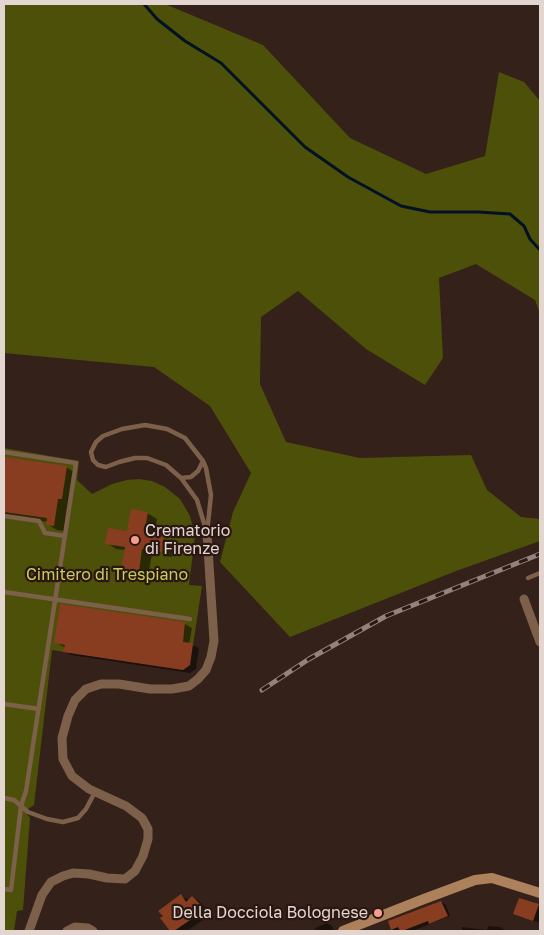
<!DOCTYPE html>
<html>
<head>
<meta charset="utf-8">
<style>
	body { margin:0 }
	#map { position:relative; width:544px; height:935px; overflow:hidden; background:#34211a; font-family:"Golos Text",sans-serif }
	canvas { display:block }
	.frame { position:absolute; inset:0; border:5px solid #e3d6d1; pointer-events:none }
</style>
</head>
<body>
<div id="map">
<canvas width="544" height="935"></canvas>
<div class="frame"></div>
</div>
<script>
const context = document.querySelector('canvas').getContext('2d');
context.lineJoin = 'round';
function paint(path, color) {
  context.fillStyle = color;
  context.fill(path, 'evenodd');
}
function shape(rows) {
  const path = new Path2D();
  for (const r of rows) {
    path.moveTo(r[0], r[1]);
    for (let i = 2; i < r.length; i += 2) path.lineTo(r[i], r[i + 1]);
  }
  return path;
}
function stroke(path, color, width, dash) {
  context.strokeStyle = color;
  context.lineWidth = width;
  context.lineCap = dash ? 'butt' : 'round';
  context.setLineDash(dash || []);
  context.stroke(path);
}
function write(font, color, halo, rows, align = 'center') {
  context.font = font + ' "Golos Text",sans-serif';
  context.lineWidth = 4.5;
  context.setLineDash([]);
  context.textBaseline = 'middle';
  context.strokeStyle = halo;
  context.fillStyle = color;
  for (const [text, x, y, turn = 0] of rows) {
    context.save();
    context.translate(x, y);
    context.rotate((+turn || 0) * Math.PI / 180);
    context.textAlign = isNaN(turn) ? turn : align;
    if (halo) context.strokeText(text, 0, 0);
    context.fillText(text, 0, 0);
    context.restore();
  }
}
const green = shape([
	[4,4,165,4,263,45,350,138,426,174,485,156,499,72,524,82,540,101,540,314,535,300,476,264,439,278,443,358,425,385,366,349,298,291,261,317,260,384,286,442,360,458,471,455,487,490,521,517,540,519,540,541,456,571,290,637,220,562,233,512,251,473,210,406,154,367,4,353],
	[4,448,79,461,77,480,92,494,112,484,127,480,139,479,152,481,165,487,180,499,190,516,195,536,189,585,202,586,190,665,183,670,52,650,34,805,28,809,27,814,30,818,23,910,17,911,14,931,4,931]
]);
const shadow = shape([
	[4,458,66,467,76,473,71,504,68,503,64,531,57,530,47,524,48,522,4,515],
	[147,513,157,519,154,537,164,539,174,544,172,557,163,556,165,540,162,540,160,555,152,554,148,576,132,574,122,568,125,550,116,549,107,543,128,533],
	[61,606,185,624,192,628,189,644,199,648,196,669,190,673,71,655,64,651,66,647,62,646,56,642],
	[181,896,189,900,192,897,199,901,208,910,200,916,203,920,187,931,172,931,162,919],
	[519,899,540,906,540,923,519,916,515,914],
	[441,902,446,905,450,916,412,931,401,931,401,930,397,931,392,929],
	[327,923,332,926,334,931,316,931,315,928],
	[488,926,500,927,507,931,462,931,462,927,487,930]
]);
const stream = shape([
	[144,4,157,19,185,41,221,63,305,147,348,177,401,206,430,212,478,212,510,214,524,226,530,239,540,250]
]);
const building = shape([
	[4,457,67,466,62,499,58,499,54,526,46,525,47,518,4,512],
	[131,509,148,512,144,534,164,537,162,552,142,549,139,572,121,569,125,547,105,544,108,528,127,531],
	[60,604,185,622,183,642,193,643,190,665,183,670,63,652,65,645,54,643],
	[181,894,186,902,192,896,201,905,193,912,196,916,174,931,170,931,160,918,163,916,158,911],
	[519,898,539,904,533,921,513,914],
	[441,901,448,916,429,924,428,921,402,931,400,931,398,927,391,930,388,921]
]);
const lane = shape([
	[145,425,167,429,185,438,203,461,206,468,211,495,207,533,197,500,181,478,166,465,147,458,135,458,119,462,106,467,98,465,93,460,91,452,96,442,103,436,122,429,145,425],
	[4,452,76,463,26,791,21,806,11,890,4,889],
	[181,478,191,477,198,471,203,461],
	[4,516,39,521,45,533,65,536],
	[528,578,540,573],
	[4,592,190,619],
	[4,704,39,709],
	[4,798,14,800,28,812,47,819,63,822,78,818,86,809,95,792]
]);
const street = shape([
	[524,599,540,642],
	[29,931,42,895,51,882,63,876,73,873,89,874,107,878,125,879,135,871,143,856,148,839,148,829,142,818,126,806,89,789,72,776,63,759,62,738,68,716,75,700,86,689,101,684,119,684,150,689,172,689,189,686,198,679,206,670,211,657,214,641,207,533],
	[67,931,75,927,88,928,93,931]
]);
const secondary = shape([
	[343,931,424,899,475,880,492,878,540,893]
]);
const rail = shape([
	[262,690,309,659,386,616,540,554]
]);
const markers = [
	[135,540,5,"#f59c90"],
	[378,913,5,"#f59c90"]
];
const poiNames = [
	["Crematorio",145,531],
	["di Firenze",145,549],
	["Della Docciola Bolognese",368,913,"right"]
];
const parkNames = [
	["Cimitero di Trespiano",107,575]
];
paint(green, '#4d5009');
paint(shadow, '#0007');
stroke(stream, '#021224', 3);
paint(building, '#883d20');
stroke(lane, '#7d604a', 4.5);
stroke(street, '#7d604a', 9);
stroke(secondary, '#ae815d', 10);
stroke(rail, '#93837d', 5);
stroke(rail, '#2a1711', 3, [9]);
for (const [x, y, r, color] of markers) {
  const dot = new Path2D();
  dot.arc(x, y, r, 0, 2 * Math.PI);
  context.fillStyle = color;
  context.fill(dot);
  stroke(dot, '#2a1711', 2);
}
write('16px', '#e3d6d1', '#2a1711', poiNames, 'left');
write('16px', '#c7ce59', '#2a1711', parkNames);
</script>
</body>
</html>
